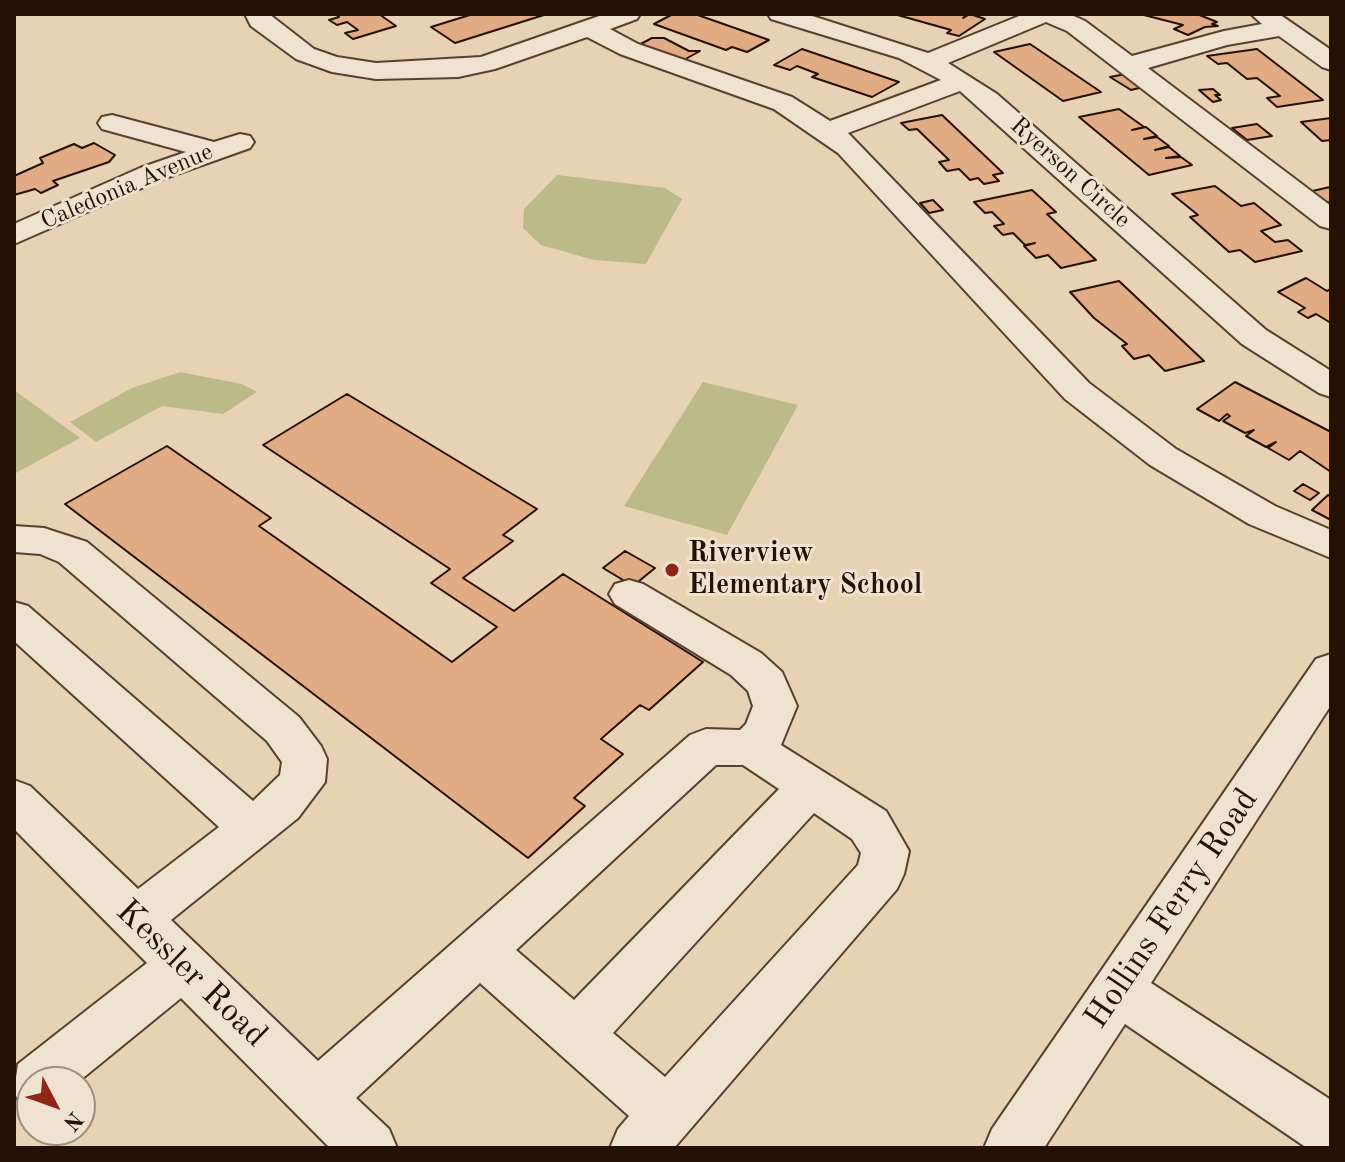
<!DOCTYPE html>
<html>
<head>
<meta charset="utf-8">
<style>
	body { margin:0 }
	#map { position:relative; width:1345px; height:1162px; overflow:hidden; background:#e7d2b3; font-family:"Old Standard TT",serif }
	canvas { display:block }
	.frame { position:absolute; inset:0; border:16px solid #251104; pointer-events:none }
	.north { position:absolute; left:16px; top:1066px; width:80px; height:80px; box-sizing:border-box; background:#efe2ce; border:2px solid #9e8e7d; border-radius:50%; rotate:131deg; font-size:22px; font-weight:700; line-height:32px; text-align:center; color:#251104 }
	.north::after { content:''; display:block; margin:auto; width:28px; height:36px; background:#8f2418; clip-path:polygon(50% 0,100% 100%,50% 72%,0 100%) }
</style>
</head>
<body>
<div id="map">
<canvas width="1345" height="1162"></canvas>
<div class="frame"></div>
<div class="north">N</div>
</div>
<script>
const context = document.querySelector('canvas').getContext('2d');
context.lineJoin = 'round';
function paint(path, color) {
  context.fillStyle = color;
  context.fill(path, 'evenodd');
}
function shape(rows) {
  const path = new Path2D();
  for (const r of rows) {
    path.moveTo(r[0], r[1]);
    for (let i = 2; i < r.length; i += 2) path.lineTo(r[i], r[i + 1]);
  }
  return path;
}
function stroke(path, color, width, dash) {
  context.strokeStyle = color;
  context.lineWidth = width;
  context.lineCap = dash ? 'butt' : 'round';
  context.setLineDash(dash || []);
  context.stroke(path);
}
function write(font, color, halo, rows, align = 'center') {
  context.font = font + ' "Old Standard TT",serif';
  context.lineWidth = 6;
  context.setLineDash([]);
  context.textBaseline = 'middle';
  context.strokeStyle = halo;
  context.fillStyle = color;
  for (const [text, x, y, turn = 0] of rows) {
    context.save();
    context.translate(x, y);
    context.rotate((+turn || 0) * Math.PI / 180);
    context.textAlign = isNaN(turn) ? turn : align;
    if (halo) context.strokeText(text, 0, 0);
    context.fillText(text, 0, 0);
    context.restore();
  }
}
const green = shape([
	[557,175,665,188,682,199,646,264,594,260,541,245,523,228,524,209],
	[180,372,242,384,257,392,223,414,162,406,96,442,70,422,132,388],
	[703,382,798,405,727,535,624,506],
	[14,390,80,438,14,474]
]);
const building = shape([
	[336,14,379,14,396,26,353,39,345,33,358,30,347,22,337,25,329,20,339,17,336,14],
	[473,14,547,14,455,43,431,27,473,14],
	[673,14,695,14,769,40,747,52,732,47,726,50,654,24,673,14],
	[894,14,968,14,963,18,970,14,985,19,959,36,947,33,951,30,894,14],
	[1140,14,1197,14,1217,22,1212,24,1218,26,1205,27,1188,35,1174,29,1183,25,1140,14],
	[652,38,664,38,689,51,700,51,682,61,637,46,652,38],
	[1030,44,1101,92,1063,101,994,52,1030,44],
	[802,49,899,82,872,97,812,77,818,74,797,66,790,70,774,65,802,49],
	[1257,49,1323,100,1277,107,1267,98,1280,96,1257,78,1247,79,1227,63,1218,64,1207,56,1257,49],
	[1126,74,1143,87,1131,90,1110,77,1126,74],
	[1213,89,1220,95,1215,95,1221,100,1213,102,1199,90,1213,89],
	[1119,109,1144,127,1132,130,1146,127,1157,136,1144,139,1157,137,1169,146,1155,150,1169,147,1180,156,1166,158,1181,157,1192,165,1149,175,1079,117,1119,109],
	[942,115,1003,173,993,175,999,181,984,184,978,178,970,180,959,169,947,171,939,162,949,160,917,129,909,130,901,123,942,115],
	[1331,118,1331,140,1322,141,1301,122,1331,118],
	[1257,124,1272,136,1247,140,1232,128,1257,124],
	[94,143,115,155,109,162,53,181,58,185,41,193,35,189,14,195,14,176,43,163,40,158,74,144,82,148,94,143],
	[1215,186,1241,206,1254,203,1281,225,1261,231,1275,242,1288,240,1302,251,1255,262,1240,250,1229,252,1190,217,1198,215,1172,194,1215,186],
	[1330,187,1331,202,1324,203,1308,192,1330,187],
	[1032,190,1056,212,1047,214,1096,260,1061,268,1048,255,1036,258,1024,246,1035,243,1025,245,1013,233,1003,235,994,226,1004,224,992,212,985,213,974,202,1032,190],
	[933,200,943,210,929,213,920,203,933,200],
	[1306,278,1327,291,1331,289,1331,323,1316,314,1308,318,1298,312,1305,308,1278,292,1306,278],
	[1119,281,1204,361,1165,371,1149,355,1134,359,1122,346,1127,344,1094,318,1070,292,1119,281],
	[1235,382,1331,432,1331,472,1300,451,1289,460,1268,448,1276,442,1266,447,1246,436,1254,430,1245,433,1223,421,1230,416,1227,414,1219,421,1197,409,1235,382],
	[347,394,537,509,503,535,513,541,463,578,514,611,563,574,703,662,649,710,640,705,601,739,623,754,574,798,585,806,528,858,65,504,167,446,271,518,259,526,452,662,497,627,431,583,450,569,263,445,347,394],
	[1303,484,1319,493,1310,500,1294,491,1303,484],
	[1328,495,1331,497,1331,520,1312,510,1328,495],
	[625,551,655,568,633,586,603,568,625,551]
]);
const minor = shape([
	[245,14,269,14,314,49,337,57,376,63,481,57,605,14,640,14,637,19,610,29,638,44,792,97,830,121,941,80,899,58,771,19,768,14,806,14,928,53,1024,14,1069,14,1085,21,1132,56,1224,31,1262,24,1251,14,1279,14,1331,50,1331,70,1322,67,1279,36,1227,45,1148,68,1331,206,1331,229,1320,226,1067,31,1046,22,948,63,997,94,1266,330,1331,371,1331,397,1319,393,1242,344,960,91,848,133,1089,383,1176,449,1275,506,1331,530,1331,558,1249,524,1150,465,1065,399,838,153,774,109,620,54,587,37,495,69,458,77,376,79,332,72,296,59,251,26,245,14],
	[112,115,214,142,240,134,250,136,254,142,250,148,160,180,14,244,14,224,140,168,186,152,102,129,98,123,102,117,112,115],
	[14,526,44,528,87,542,299,717,321,746,327,759,325,782,298,818,171,920,318,1061,690,735,706,729,740,730,746,724,753,706,748,691,731,675,615,604,609,594,615,584,629,580,643,584,761,653,782,672,797,706,781,745,886,811,909,851,904,874,897,889,674,1148,610,1148,618,1129,629,1116,480,983,356,1098,389,1129,397,1148,330,1148,181,998,78,1082,32,1082,32,1106,18,1100,14,1091,18,1064,147,963,14,829,14,780,30,786,138,889,219,827,14,641,14,602,28,606,253,801,280,775,282,762,267,741,59,562,40,554,14,552,14,526],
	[716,765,743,765,779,789,574,1000,516,950,716,765],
	[814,813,852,839,861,853,858,865,665,1077,613,1033,814,813],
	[1331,654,1331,705,1151,983,1331,1100,1331,1148,1307,1148,1125,1024,1044,1148,984,1148,992,1129,1316,659,1331,654]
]);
const markers = [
	[672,570,8,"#8f2418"]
];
const farStreetnames = [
	["Ryerson Circle",1070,173,42],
	["Caledonia Avenue",127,187,-23]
];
const poiNames = [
	["Riverview",688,554],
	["Elementary School",688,586]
];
const nearStreetnames = [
	["Hollins Ferry Road",1172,909,-56],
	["Kessler Road",191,974,44]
];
paint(green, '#bcba88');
paint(building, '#e1ab84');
stroke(building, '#251104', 2);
stroke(minor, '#564130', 4);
paint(minor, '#efe2ce');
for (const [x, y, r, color] of markers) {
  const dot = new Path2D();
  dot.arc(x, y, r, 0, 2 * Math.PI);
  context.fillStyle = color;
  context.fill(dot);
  stroke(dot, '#efe2ce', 3);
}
write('24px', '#251104', '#efe2ce', farStreetnames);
write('bold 28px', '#251104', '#efe2ce', poiNames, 'left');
write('34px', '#251104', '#efe2ce', nearStreetnames);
</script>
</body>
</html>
